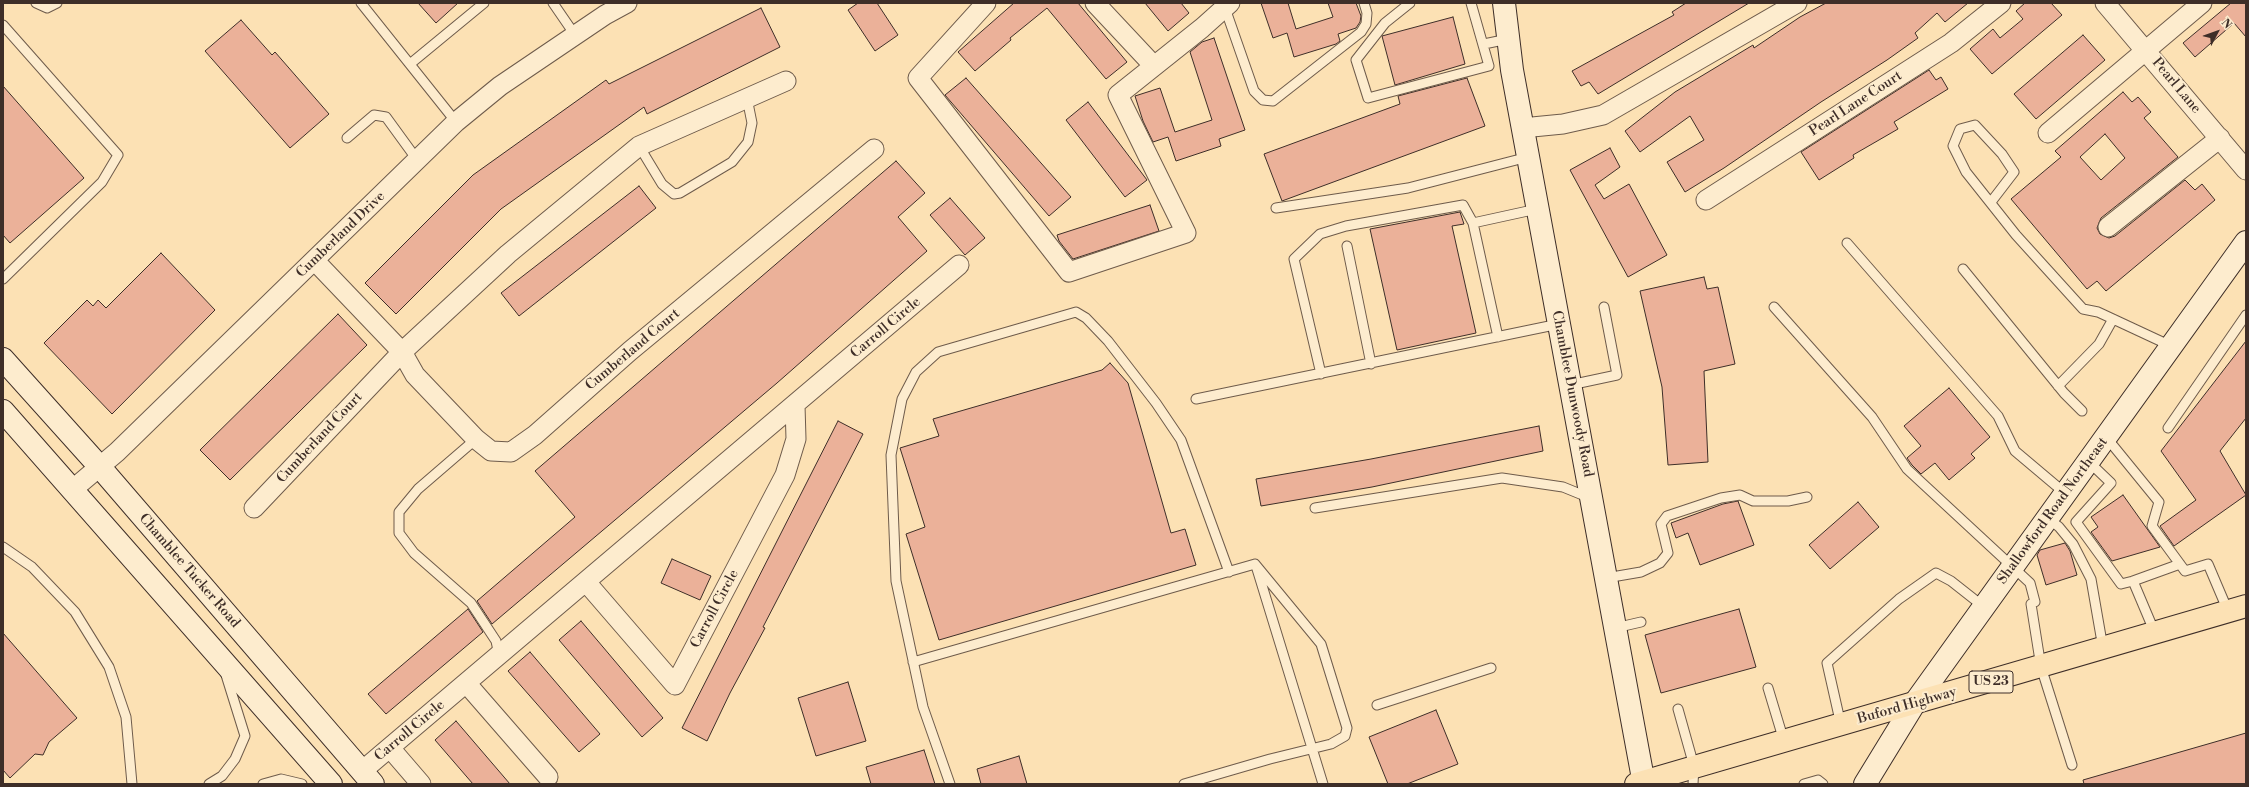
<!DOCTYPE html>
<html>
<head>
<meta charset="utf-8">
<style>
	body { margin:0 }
	#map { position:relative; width:2249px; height:787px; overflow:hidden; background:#fce1b4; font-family:"Libre Bodoni",serif }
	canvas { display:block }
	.frame { position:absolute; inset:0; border:4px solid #3e2e28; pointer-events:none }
	.north { position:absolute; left:2197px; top:12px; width:40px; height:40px; -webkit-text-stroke:3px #fdecce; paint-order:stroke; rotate:49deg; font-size:11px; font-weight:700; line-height:16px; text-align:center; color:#3e2e28 }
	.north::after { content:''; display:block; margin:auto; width:14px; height:18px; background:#3e2e28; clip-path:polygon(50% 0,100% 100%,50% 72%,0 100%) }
</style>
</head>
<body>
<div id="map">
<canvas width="2249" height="787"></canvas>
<div class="frame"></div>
<div class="north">N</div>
</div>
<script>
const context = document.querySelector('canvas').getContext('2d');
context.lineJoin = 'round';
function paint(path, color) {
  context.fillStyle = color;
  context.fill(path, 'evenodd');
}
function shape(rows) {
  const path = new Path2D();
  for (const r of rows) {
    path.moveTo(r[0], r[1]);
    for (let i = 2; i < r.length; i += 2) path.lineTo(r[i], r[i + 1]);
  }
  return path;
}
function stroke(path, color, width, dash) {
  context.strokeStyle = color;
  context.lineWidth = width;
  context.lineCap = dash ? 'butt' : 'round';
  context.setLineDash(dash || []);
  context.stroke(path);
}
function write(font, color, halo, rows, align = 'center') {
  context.font = font + ' "Libre Bodoni",serif';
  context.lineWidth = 4;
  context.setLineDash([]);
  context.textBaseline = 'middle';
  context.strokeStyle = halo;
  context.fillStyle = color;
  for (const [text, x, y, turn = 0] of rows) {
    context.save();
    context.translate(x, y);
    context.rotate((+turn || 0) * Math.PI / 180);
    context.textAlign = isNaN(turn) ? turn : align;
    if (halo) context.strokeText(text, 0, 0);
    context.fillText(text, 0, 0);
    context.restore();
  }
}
const building = shape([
	[418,3,458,3,436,23,418,3],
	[858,3,877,3,898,35,875,51,848,10,858,3],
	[1014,3,1078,3,1127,62,1106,79,1047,8,1010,38,1011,40,975,71,958,52,1014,3],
	[1145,3,1181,3,1189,13,1168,31,1145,3],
	[1261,3,1288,3,1296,29,1333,17,1328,3,1356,3,1361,16,1360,22,1356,28,1338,34,1340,41,1336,44,1294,57,1287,33,1273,38,1261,3],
	[1686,3,1749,3,1598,94,1589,82,1581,86,1572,71,1674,15,1672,12,1686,3],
	[1826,3,1968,3,1945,22,1937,13,1915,33,1918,38,1887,60,1821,102,1724,168,1685,192,1667,162,1704,140,1690,116,1640,152,1625,131,1675,92,1753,45,1754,48,1800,17,1826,3],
	[2025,3,2051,3,2062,15,1992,74,1970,49,1993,29,2000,38,2023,19,2016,11,2025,3],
	[2231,3,2246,3,2246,37,2234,23,2195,57,2183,43,2231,3],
	[761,8,780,47,647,114,644,107,501,209,396,314,365,283,473,175,606,80,609,84,761,8],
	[1453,17,1465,64,1395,85,1382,36,1453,17],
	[241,20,272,55,275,52,329,114,290,148,205,51,241,20],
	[2083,35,2105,60,2036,119,2014,94,2083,35],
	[1214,38,1245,130,1219,139,1221,146,1176,161,1168,137,1153,142,1143,121,1135,96,1160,88,1175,132,1212,120,1190,52,1202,42,1214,38],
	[1929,70,1936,80,1941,77,1948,89,1894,122,1898,129,1853,155,1854,158,1819,180,1801,152,1929,70],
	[966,78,1071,197,1049,216,945,95,966,78],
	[1467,78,1485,126,1282,201,1264,154,1400,104,1398,96,1467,78],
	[3,86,84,178,10,243,3,235,3,86],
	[2123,92,2132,102,2138,97,2151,112,2144,118,2178,157,2101,218,2097,228,2100,234,2109,238,2115,236,2185,180,2195,190,2202,184,2215,200,2106,291,2097,281,2087,289,2011,199,2061,157,2055,151,2123,92],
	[2105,134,2125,158,2101,180,2080,157,2105,134],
	[1088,102,1147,180,1125,197,1066,120,1088,102],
	[1610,148,1620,167,1595,185,1604,199,1629,184,1667,255,1628,277,1570,170,1610,148],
	[896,161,925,193,898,217,927,251,777,383,492,624,477,601,575,517,535,471,896,161],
	[639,186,656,208,519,316,501,293,639,186],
	[950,198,985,238,965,255,930,215,950,198],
	[1150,205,1159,231,1073,259,1059,241,1057,235,1150,205],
	[1460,212,1464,224,1452,226,1476,333,1397,350,1370,229,1460,212],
	[161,253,215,310,112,414,44,343,87,300,93,306,98,300,106,308,161,253],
	[1704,277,1707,289,1718,287,1735,364,1704,371,1708,462,1668,465,1662,387,1640,291,1704,277],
	[338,314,367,345,230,480,200,450,338,314],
	[2246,341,2246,418,2220,451,2246,495,2174,546,2160,526,2196,500,2161,451,2246,341],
	[1110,363,1128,383,1171,533,1185,529,1196,565,939,640,906,534,925,527,900,448,939,436,933,419,1102,370,1110,363],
	[1949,388,1990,437,1971,454,1975,458,1949,480,1935,463,1921,474,1912,465,1907,458,1921,446,1904,426,1949,388],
	[838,421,863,434,763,627,765,628,730,693,707,741,682,728,838,421],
	[1539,426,1543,451,1372,487,1261,506,1256,479,1371,459,1539,426],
	[2123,495,2160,547,2112,561,2091,532,2098,527,2091,517,2123,495],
	[1738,501,1754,545,1700,565,1688,533,1676,538,1671,523,1723,504,1738,501],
	[1858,502,1879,527,1830,569,1809,545,1858,502],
	[2065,543,2070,551,2077,575,2046,585,2037,555,2040,550,2065,543],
	[672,559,711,576,700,600,661,583,672,559],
	[468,609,483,632,386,714,368,694,468,609],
	[1739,609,1756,667,1661,693,1645,635,1739,609],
	[581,621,663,718,642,737,559,640,581,621],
	[3,633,77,718,49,742,43,755,35,754,10,778,3,770,3,633],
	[530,652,600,734,579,752,508,671,530,652],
	[848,682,866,741,816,756,798,698,848,682],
	[1436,710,1458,764,1407,784,1388,784,1369,737,1436,710],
	[456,721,510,784,473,784,435,740,456,721],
	[2246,733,2246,784,2084,784,2083,780,2246,733],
	[924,750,935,784,871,784,866,767,924,750],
	[1019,756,1027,784,981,784,977,769,1019,756]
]);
const lane = shape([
	[36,3,47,8,57,3],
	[361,3,456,122],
	[553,3,575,35],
	[1410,3,1385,23,1356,60,1368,98,1489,66,1471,3],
	[1225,8,1254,91,1263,100,1273,101,1361,32,1366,24,1367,13,1364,3],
	[3,25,118,155,102,182,3,279],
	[1484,44,1508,39],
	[410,64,484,3],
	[347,138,374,115,386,117,418,161],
	[639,146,662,184,674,194,680,193,732,162,748,142,752,123,747,98],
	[1991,202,2014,172,2002,154,1975,125,1960,129,1953,146,1966,172,2016,235,2083,309,2098,312,2171,346],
	[1276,208,1408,188,1528,157],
	[1847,243,1998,416,2015,451,2066,494],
	[1347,246,1371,364],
	[1963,269,2064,393,2082,411],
	[1774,307,1872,417,1907,469,2030,583,2035,602],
	[1498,337,1473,223,1537,209],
	[1321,374,1294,259,1320,234,1346,226,1463,205,1473,223],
	[1570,385,1617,375,1604,307],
	[2058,386,2099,344,2113,319],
	[1196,399,1559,324],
	[2168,428,2246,315],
	[2106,437,2159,502,2152,526,2185,571,2208,564,2228,611],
	[476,439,418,489,399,512,399,533,414,553,471,603,496,641,499,655],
	[2088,461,2111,483,2076,522,2121,584,2133,581],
	[1315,508,1502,478,1563,487,1590,498],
	[2048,518,2059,527,2073,544,2091,579,2103,648],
	[3,547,32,567,75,612,109,667,126,717,132,784],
	[1257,569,1323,784],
	[1606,578,1641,572,1660,563,1668,553,1661,524,1667,516,1721,498,1740,495,1753,501,1788,501,1807,497],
	[2031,604,2041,667,2072,765],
	[1615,628,1641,622],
	[2155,633,2133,581,2180,564],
	[913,662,1255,564],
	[1768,688,1784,741],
	[1377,705,1491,668],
	[1678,709,1694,766,1693,784],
	[1841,725,1827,663,1899,599,1936,573,1951,581,1984,607],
	[209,784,222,776,235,759,245,736,226,675],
	[263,784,281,779,302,784],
	[950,784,923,707,896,581,891,455,902,399,916,372,938,352,1076,312,1086,318,1108,341,1156,403,1181,440,1229,572],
	[1184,784,1270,759,1331,744,1345,736,1347,728,1321,644,1255,564],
	[1804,784,1818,780,1823,784]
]);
const street = shape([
	[986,3,918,78,1069,272,1186,233,1118,95,1202,28,1230,3],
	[1095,3,1154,66],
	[2105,3,2246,170],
	[1522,128,1563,124,1603,115,1797,3],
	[2048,133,2202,3],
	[1706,200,1951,43,2001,3],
	[2108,227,2220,138],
	[315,261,402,352,415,375,476,439,491,451,511,452,535,435,630,351,874,149],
	[72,490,117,452,456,122,500,86,605,15,627,3],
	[254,508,402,352,508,254,639,146,786,81],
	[586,582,675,685,785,475,796,439,795,405],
	[467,684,548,777],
	[390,748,421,784],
	[362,771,959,265]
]);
const secondary = shape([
	[1504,3,1512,70,1644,784],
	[3,359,99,466,373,784],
	[3,411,331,784],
	[1865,784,1914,704,2246,242]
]);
const primary = shape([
	[1636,784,2246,606]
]);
const shields = [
	[1991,682,44]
];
const shieldNames = [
	["US 23",1991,682]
];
const streetNames = [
	["Pearl Lane",2176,86,50],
	["Pearl Lane Court",1856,104,-33],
	["Cumberland Drive",341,235,-44],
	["Carroll Circle",886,328,-40],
	["Cumberland Court",633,350,-40],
	["Chamblee Dunwoody Road",1572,394,79],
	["Cumberland Court",320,438,-47],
	["Shallowford Road Northeast",2053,511,-54],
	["Chamblee Tucker Road",189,571,49],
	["Carroll Circle",715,609,-62],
	["Buford Highway",1907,706,-16],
	["Carroll Circle",410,731,-40]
];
paint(building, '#ebb199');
stroke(building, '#3e2e28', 1);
stroke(lane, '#6e5b4b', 11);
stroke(street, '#6e5b4b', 21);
stroke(secondary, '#3e2e28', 24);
stroke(primary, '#3e2e28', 24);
stroke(lane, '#fdecce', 9);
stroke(street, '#fdecce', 19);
stroke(secondary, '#fdecce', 22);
stroke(primary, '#fce1b4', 22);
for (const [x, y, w] of shields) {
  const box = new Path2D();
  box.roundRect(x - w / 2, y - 11, w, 22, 3);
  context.fillStyle = '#fdecce';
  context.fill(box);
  stroke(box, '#3e2e28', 1);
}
write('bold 13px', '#3e2e28', null, shieldNames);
write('14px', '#3e2e28', '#fdecce', streetNames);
</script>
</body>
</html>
